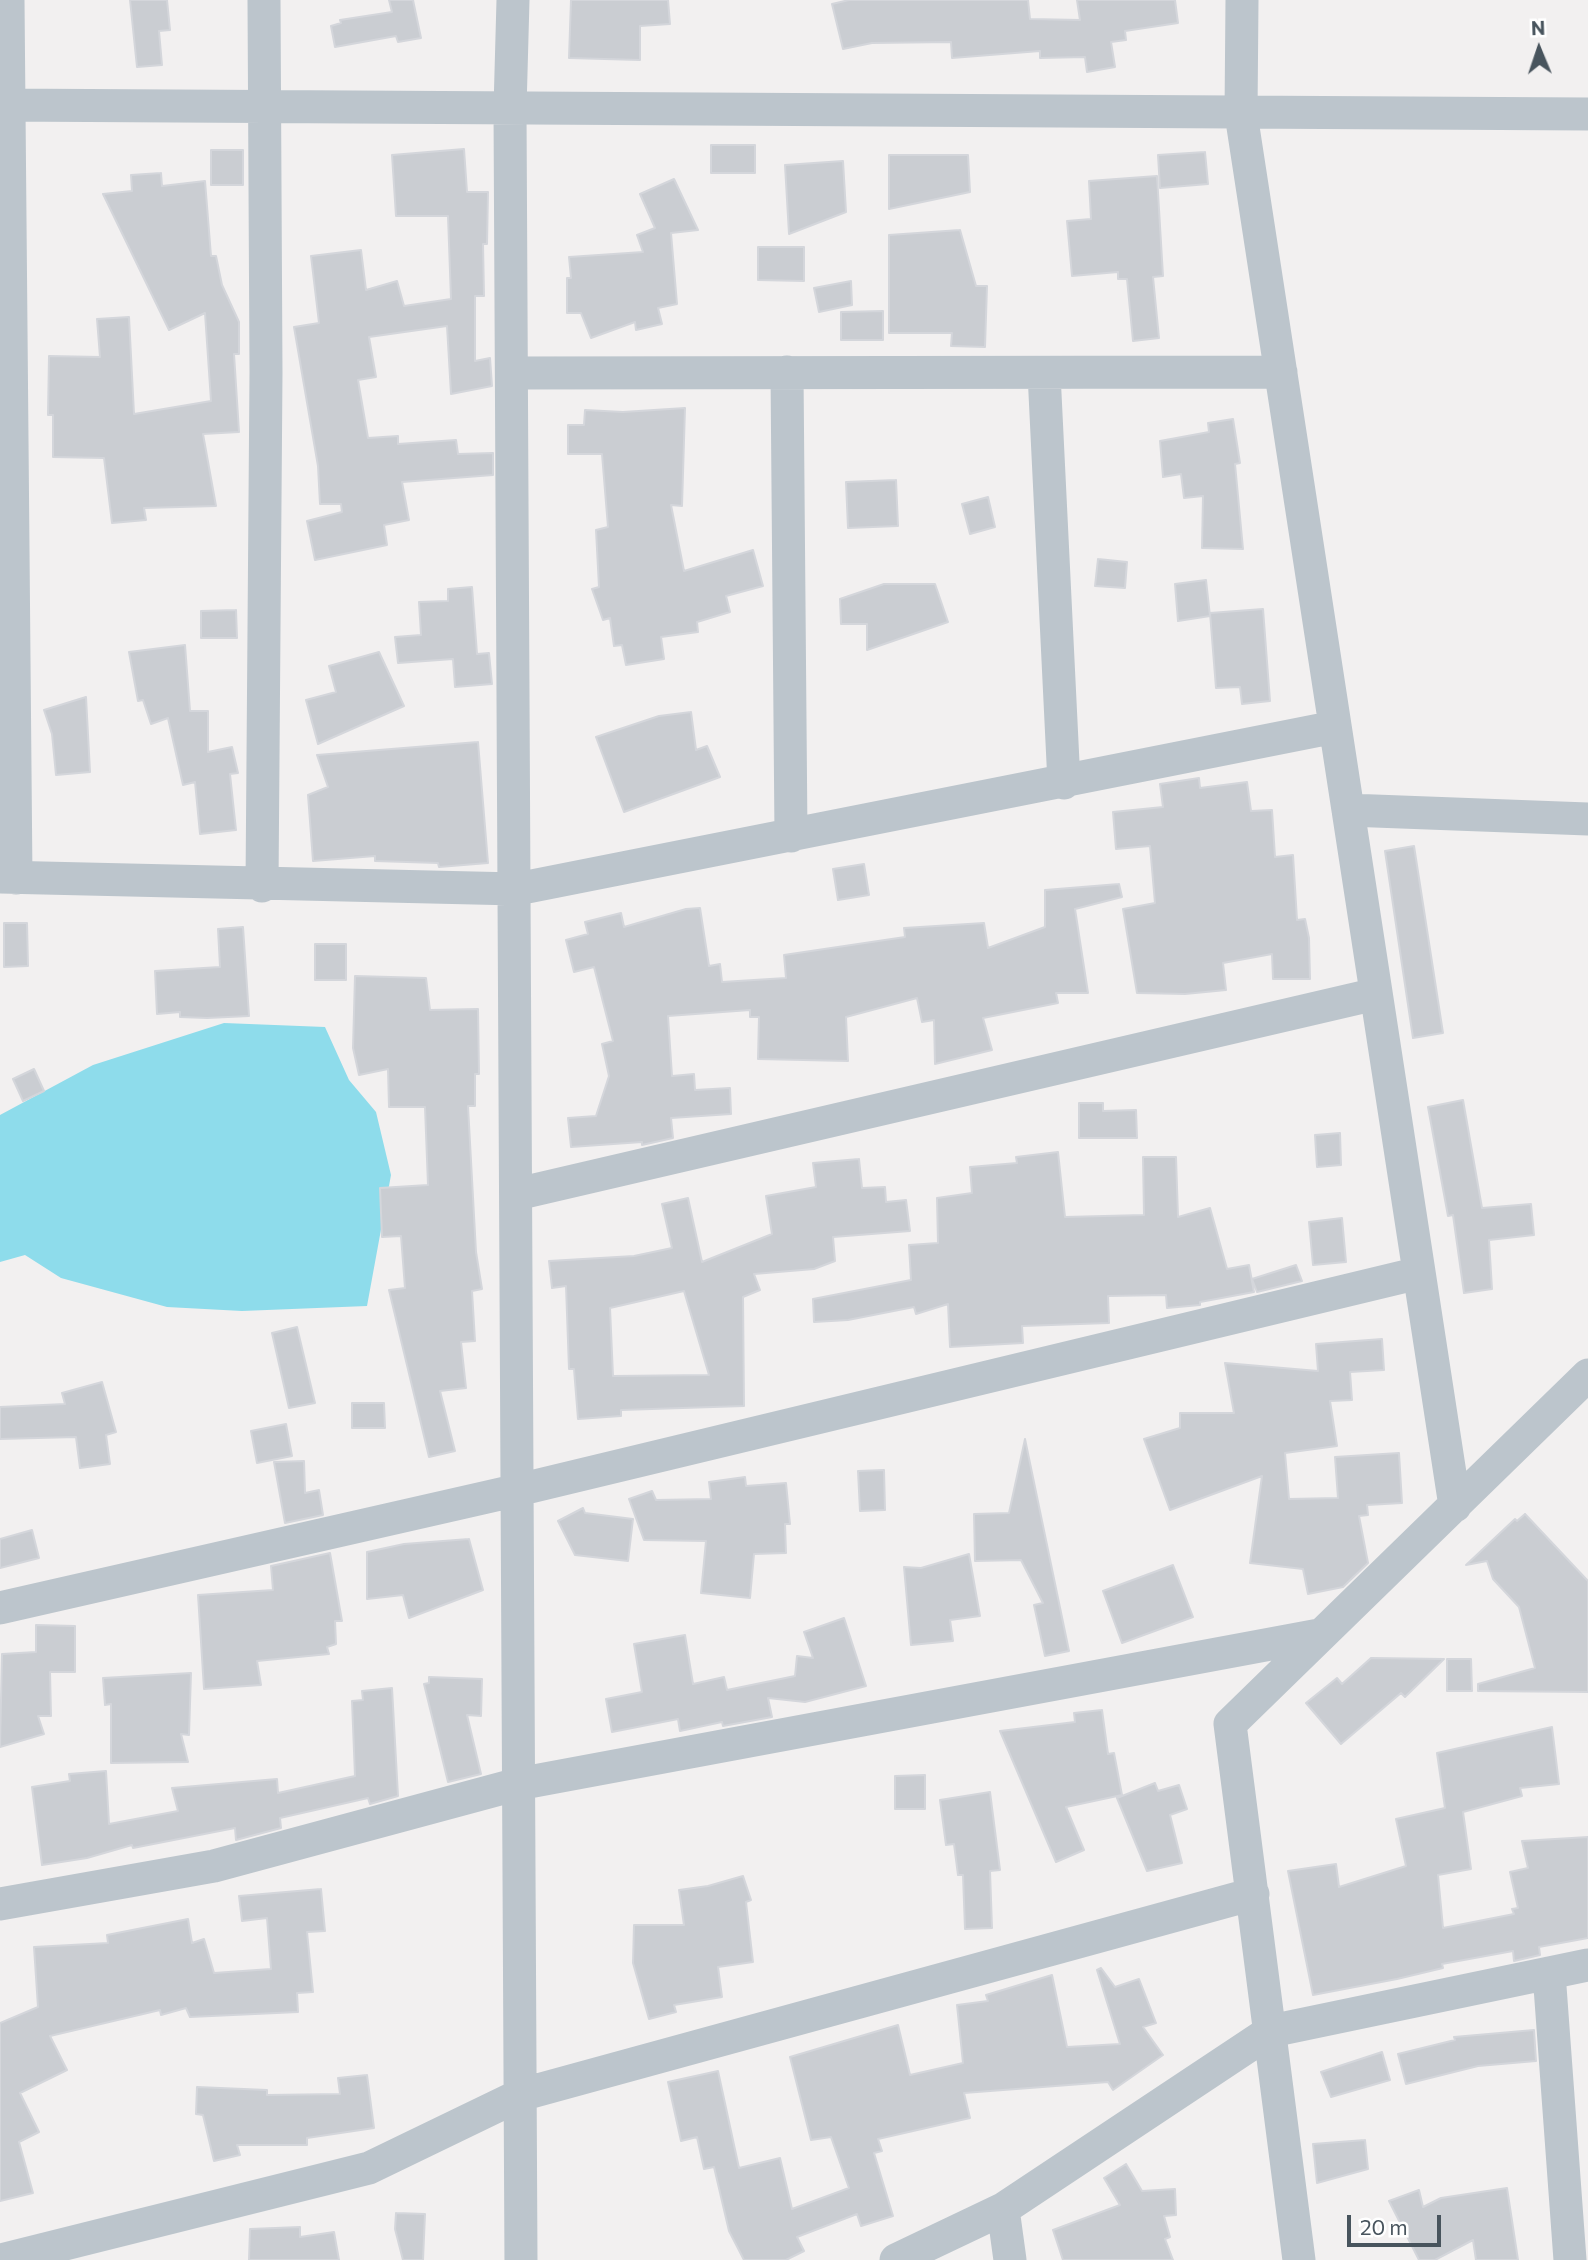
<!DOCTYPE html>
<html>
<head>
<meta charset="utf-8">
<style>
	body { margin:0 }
	#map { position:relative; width:1588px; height:2260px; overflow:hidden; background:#f2f0f0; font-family:Commissioner,sans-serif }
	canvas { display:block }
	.north { position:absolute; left:1504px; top:14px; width:70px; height:70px; -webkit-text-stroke:5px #fff; paint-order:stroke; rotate:358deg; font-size:19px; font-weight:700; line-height:28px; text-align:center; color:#48545d }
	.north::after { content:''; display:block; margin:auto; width:24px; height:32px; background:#48545d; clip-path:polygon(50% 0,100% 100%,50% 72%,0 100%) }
	.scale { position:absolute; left:1347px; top:2215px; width:94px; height:32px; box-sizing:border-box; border:4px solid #48545d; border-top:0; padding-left:9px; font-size:21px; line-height:24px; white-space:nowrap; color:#48545d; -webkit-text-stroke:5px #fff; paint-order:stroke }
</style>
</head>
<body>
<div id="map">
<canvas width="1588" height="2260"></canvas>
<div class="north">N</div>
<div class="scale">20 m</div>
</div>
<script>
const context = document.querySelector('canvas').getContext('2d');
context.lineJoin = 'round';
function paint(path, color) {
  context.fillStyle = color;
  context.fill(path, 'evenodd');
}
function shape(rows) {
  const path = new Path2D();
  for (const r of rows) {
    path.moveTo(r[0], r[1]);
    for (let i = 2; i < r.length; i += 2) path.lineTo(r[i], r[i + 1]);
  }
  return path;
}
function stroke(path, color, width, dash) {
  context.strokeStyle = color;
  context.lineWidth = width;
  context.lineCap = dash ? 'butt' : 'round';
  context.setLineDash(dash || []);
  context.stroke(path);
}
const water = shape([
	[224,1023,325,1027,349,1080,376,1112,391,1175,367,1306,242,1311,167,1307,61,1278,25,1255,0,1262,0,1115,93,1065]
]);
const building = shape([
	[130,0,167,0,170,30,159,31,162,65,137,67,130,0],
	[389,0,413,0,421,38,398,42,396,36,335,47,331,26,341,23,340,20,392,12,389,0],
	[571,0,668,0,670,24,640,26,640,60,569,58,571,0],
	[849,0,1028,0,1030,19,1080,20,1077,0,1175,0,1178,23,1125,31,1126,40,1111,42,1115,67,1087,72,1085,57,1040,58,1040,51,952,58,951,42,872,43,843,49,832,4,849,0],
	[711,145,755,145,755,173,711,173,711,145],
	[464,149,467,192,488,192,487,244,483,244,484,296,475,296,475,361,490,358,492,386,451,394,447,326,369,337,376,377,358,380,368,438,398,436,398,444,456,440,458,454,493,453,493,475,402,482,409,520,384,525,387,545,315,560,307,521,342,512,341,504,320,504,318,466,294,327,319,323,311,256,361,250,366,290,397,281,404,306,451,299,448,216,396,216,392,155,464,149],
	[211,150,243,150,243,185,211,185,211,150],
	[1205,152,1208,184,1160,188,1158,155,1205,152],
	[889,155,968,155,970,192,889,209,889,155],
	[843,161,846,212,789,234,785,165,843,161],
	[161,173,162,186,205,181,211,256,216,256,222,285,239,322,239,354,234,354,239,432,203,434,216,506,144,508,146,520,112,523,104,458,53,457,53,415,48,415,49,356,100,357,97,319,129,317,134,414,211,401,205,313,169,330,103,194,132,191,131,175,161,173],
	[1157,176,1163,276,1153,277,1159,338,1133,341,1127,279,1118,279,1118,272,1072,276,1067,221,1091,219,1089,181,1157,176],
	[674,179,698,230,671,233,677,304,658,308,662,324,636,330,635,322,591,338,581,313,567,313,567,278,571,278,569,257,643,252,637,235,655,228,640,194,674,179],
	[960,230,976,286,987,286,985,347,951,346,952,333,889,333,889,235,960,230],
	[758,247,804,247,804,281,758,280,758,247],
	[851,281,852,305,819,312,814,288,851,281],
	[883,311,883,340,841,340,841,312,883,311],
	[685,408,682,506,671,505,684,571,753,550,763,586,726,596,730,612,697,622,698,632,661,637,664,659,626,665,622,645,614,646,610,618,603,620,592,589,599,587,596,530,608,527,602,454,568,454,568,425,584,425,585,410,623,412,685,408],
	[1233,419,1240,463,1235,464,1243,549,1202,548,1203,496,1184,498,1181,474,1163,477,1160,441,1209,432,1208,423,1233,419],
	[896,480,898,526,848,528,846,482,896,480],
	[988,497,995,527,970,534,962,504,988,497],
	[1098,559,1127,562,1125,588,1095,586,1098,559],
	[1206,580,1210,616,1178,621,1175,584,1206,580],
	[884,584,935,584,948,622,867,650,867,624,841,624,840,599,884,584],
	[472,587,477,654,489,653,492,684,455,687,453,659,398,663,395,637,421,635,419,602,448,601,448,589,472,587],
	[1263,609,1270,701,1242,704,1240,687,1216,688,1210,613,1263,609],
	[236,610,237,638,201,638,201,611,236,610],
	[185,645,190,711,208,711,208,752,232,747,238,773,230,774,236,830,200,834,195,782,183,785,168,718,151,724,143,700,138,701,129,652,185,645],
	[379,652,404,706,318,744,306,700,336,692,329,666,379,652],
	[86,697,90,772,56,775,52,734,44,710,86,697],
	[691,712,696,750,707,746,720,777,624,812,596,737,659,716,691,712],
	[478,742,488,863,439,867,438,863,375,861,375,856,313,861,308,795,328,787,317,755,478,742],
	[1199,778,1200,788,1247,782,1251,811,1272,810,1275,857,1293,855,1297,920,1305,919,1309,938,1310,979,1273,979,1272,954,1223,963,1226,990,1185,994,1137,993,1123,909,1155,903,1150,846,1116,849,1113,812,1163,807,1160,784,1199,778],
	[1414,846,1443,1033,1413,1038,1385,851,1414,846],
	[864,864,869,895,838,900,833,869,864,864],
	[1119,884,1122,897,1075,909,1088,993,1056,993,1058,1003,983,1018,992,1050,935,1064,934,1020,922,1022,917,998,846,1017,848,1061,758,1059,759,1017,750,1017,750,1010,668,1016,672,1076,694,1074,695,1090,730,1088,731,1114,671,1118,673,1138,642,1145,642,1142,571,1147,568,1118,596,1116,609,1076,602,1044,613,1041,594,967,574,972,566,940,588,934,585,922,621,913,624,927,686,909,700,908,709,966,720,964,722,982,786,978,784,955,905,937,904,928,984,923,988,948,1045,927,1045,890,1119,884],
	[4,923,27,923,28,966,4,967,4,923],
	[243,927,249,1016,207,1018,180,1017,180,1012,157,1014,155,971,220,967,218,929,243,927],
	[315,944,346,944,346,980,315,980,315,944],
	[355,976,426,978,430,1010,478,1009,479,1074,475,1074,475,1106,468,1106,476,1252,482,1289,472,1291,475,1341,461,1342,466,1388,440,1391,455,1451,429,1457,389,1290,405,1288,401,1236,382,1237,380,1188,428,1185,425,1107,389,1107,388,1069,359,1075,353,1048,355,976],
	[34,1069,44,1091,23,1101,13,1079,34,1069],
	[1463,1100,1482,1208,1531,1204,1534,1235,1489,1240,1492,1289,1464,1293,1453,1215,1448,1216,1428,1107,1463,1100],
	[1079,1103,1103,1103,1103,1111,1136,1110,1137,1138,1079,1138,1079,1103],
	[1340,1133,1341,1165,1317,1167,1315,1135,1340,1133],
	[1058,1152,1065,1217,1144,1215,1143,1157,1176,1157,1178,1217,1210,1208,1227,1269,1249,1265,1254,1292,1200,1302,1200,1305,1167,1308,1166,1295,1108,1296,1109,1323,1022,1326,1023,1343,950,1347,948,1304,916,1314,914,1307,848,1320,814,1322,813,1299,911,1280,909,1245,938,1243,937,1198,972,1193,970,1167,1017,1163,1016,1157,1058,1152],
	[859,1159,862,1188,885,1187,886,1202,906,1200,910,1231,833,1237,835,1261,814,1269,754,1274,760,1290,743,1297,744,1406,621,1410,621,1416,578,1419,574,1369,569,1369,566,1286,552,1288,549,1261,634,1256,672,1248,662,1204,688,1198,702,1262,772,1234,766,1196,816,1187,813,1163,859,1159],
	[684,1291,709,1375,613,1376,610,1308,684,1291],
	[1342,1218,1346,1262,1313,1265,1309,1222,1342,1218],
	[1296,1265,1302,1281,1257,1292,1252,1279,1296,1265],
	[297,1327,315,1403,289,1408,272,1333,297,1327],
	[1382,1339,1384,1370,1350,1372,1352,1400,1330,1401,1337,1446,1285,1453,1289,1499,1338,1498,1335,1457,1399,1453,1402,1503,1367,1505,1368,1515,1359,1516,1368,1563,1343,1587,1308,1594,1303,1569,1250,1563,1262,1476,1170,1510,1144,1439,1180,1428,1180,1413,1234,1413,1225,1363,1318,1371,1316,1344,1382,1339],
	[102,1382,116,1432,106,1435,110,1464,80,1468,76,1437,0,1439,0,1407,65,1404,62,1393,102,1382],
	[352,1403,384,1403,385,1428,352,1428,352,1403],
	[286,1424,292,1456,257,1463,251,1431,286,1424],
	[1025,1439,1069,1651,1045,1656,1034,1605,1043,1603,1021,1560,975,1561,974,1514,1009,1513,1025,1439],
	[304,1461,305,1493,319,1490,323,1515,285,1523,274,1462,304,1461],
	[884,1470,885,1510,860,1511,858,1471,884,1470],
	[745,1477,746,1486,786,1483,790,1524,785,1524,786,1553,754,1554,750,1598,701,1593,706,1541,644,1540,629,1499,652,1491,656,1500,711,1499,709,1482,745,1477],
	[583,1508,585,1513,633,1519,628,1561,575,1555,558,1521,583,1508],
	[1525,1514,1588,1581,1588,1692,1478,1691,1478,1684,1535,1668,1519,1607,1493,1579,1487,1561,1466,1565,1515,1519,1517,1521,1525,1514],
	[32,1530,39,1558,0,1568,0,1539,32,1530],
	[469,1539,483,1590,409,1618,403,1595,367,1599,367,1552,404,1544,469,1539],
	[330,1553,342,1621,335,1621,336,1644,327,1647,329,1654,257,1661,261,1685,204,1689,198,1595,273,1590,271,1566,330,1553],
	[969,1554,980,1616,950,1620,953,1641,911,1645,904,1567,921,1568,969,1554],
	[1173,1565,1193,1617,1122,1643,1103,1591,1173,1565],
	[844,1618,866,1686,805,1702,768,1698,772,1717,723,1726,722,1722,680,1731,678,1719,612,1732,606,1699,642,1692,634,1644,685,1635,693,1684,724,1677,727,1690,795,1676,797,1656,813,1658,804,1632,844,1618],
	[36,1625,75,1626,75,1672,50,1672,51,1716,38,1716,44,1734,0,1747,2,1654,36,1652,36,1625],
	[1371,1658,1444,1659,1405,1697,1401,1693,1341,1744,1306,1703,1337,1678,1342,1684,1371,1658],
	[1447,1659,1471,1659,1472,1691,1447,1691,1447,1659],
	[191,1673,189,1735,181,1734,188,1762,111,1763,111,1704,105,1705,103,1678,191,1673],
	[429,1677,482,1679,481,1716,467,1715,481,1774,448,1782,424,1684,429,1683,429,1677],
	[392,1688,398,1796,370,1804,368,1798,280,1818,281,1828,236,1840,235,1828,133,1848,132,1845,87,1858,42,1865,32,1787,70,1781,69,1774,106,1771,109,1824,178,1811,172,1788,277,1779,278,1793,355,1776,352,1701,363,1700,362,1691,392,1688],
	[1102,1710,1108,1754,1114,1753,1122,1795,1066,1807,1084,1850,1056,1862,1000,1731,1075,1722,1074,1713,1102,1710],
	[1552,1727,1559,1784,1520,1788,1522,1796,1463,1812,1471,1869,1438,1875,1443,1928,1514,1914,1512,1909,1518,1908,1510,1872,1528,1868,1522,1841,1588,1837,1588,1938,1539,1947,1540,1955,1514,1961,1513,1951,1442,1964,1443,1968,1397,1979,1313,1995,1288,1871,1336,1864,1339,1887,1406,1866,1396,1819,1445,1808,1437,1753,1552,1727],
	[925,1775,925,1809,895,1809,895,1776,925,1775],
	[1155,1783,1158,1791,1179,1785,1187,1809,1170,1815,1182,1863,1147,1871,1117,1798,1155,1783],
	[990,1792,1000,1870,990,1871,992,1928,965,1929,963,1875,958,1875,954,1844,946,1845,940,1800,990,1792],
	[743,1876,751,1900,746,1902,753,1962,718,1967,722,1997,674,2005,676,2012,649,2019,633,1963,634,1925,684,1925,679,1890,708,1886,743,1876],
	[321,1889,325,1931,307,1932,313,1992,297,1993,298,2012,190,2017,186,2008,161,2015,160,2010,50,2036,67,2070,20,2093,39,2132,19,2142,33,2193,0,2201,0,2023,38,2007,34,1947,108,1943,107,1935,188,1919,192,1943,204,1939,214,1973,271,1969,267,1918,242,1921,239,1896,321,1889],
	[1101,1968,1115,1987,1139,1979,1156,2023,1143,2027,1163,2055,1113,2090,1108,2082,964,2093,970,2118,878,2139,882,2151,874,2153,893,2216,861,2226,857,2214,797,2237,804,2251,786,2260,744,2260,729,2231,714,2167,704,2169,697,2137,681,2141,668,2082,718,2071,739,2168,780,2158,792,2209,849,2188,831,2137,811,2140,790,2057,898,2025,910,2075,963,2063,957,2005,988,2001,986,1995,1052,1975,1067,2047,1120,2044,1097,1970,1101,1968],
	[1534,2030,1536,2061,1478,2066,1406,2084,1398,2054,1455,2040,1454,2037,1534,2030],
	[1382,2052,1390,2080,1331,2097,1321,2072,1382,2052],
	[367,2075,374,2128,307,2138,307,2145,237,2145,240,2155,214,2161,203,2115,196,2114,197,2087,267,2090,267,2095,340,2094,338,2078,367,2075],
	[1365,2140,1368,2169,1317,2183,1313,2144,1365,2140],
	[1126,2164,1142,2191,1175,2189,1176,2215,1164,2216,1170,2237,1165,2239,1173,2260,1063,2260,1053,2230,1120,2205,1104,2178,1126,2164],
	[1507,2188,1518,2260,1476,2260,1473,2240,1435,2260,1419,2260,1389,2201,1419,2190,1423,2207,1441,2198,1507,2188],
	[396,2213,425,2214,423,2260,403,2260,395,2229,396,2213],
	[300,2227,300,2237,334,2232,339,2260,249,2260,250,2229,300,2227]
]);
const street = shape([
	[8,0,16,878],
	[513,0,510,109,521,2260],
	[1242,0,1241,114,1455,1506],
	[0,105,1588,114],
	[787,372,791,836],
	[512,373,1281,372],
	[1044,373,1064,783],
	[1348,810,1588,819],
	[0,877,517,889,1335,727],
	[262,886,266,372,264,0],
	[517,1194,1376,994],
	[0,1608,518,1490,1419,1273],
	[0,1904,214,1866,518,1784,1319,1635],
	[1549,1973,1570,2260],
	[1,2260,369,2168,520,2095,1253,1894],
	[896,2260,1003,2209],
	[1010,2260,1003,2209,1271,2031,1588,1965],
	[1299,2260,1230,1724,1588,1375]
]);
paint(water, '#8edceb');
paint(building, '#cacdd2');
stroke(building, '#d4d6db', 2);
stroke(street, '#bcc5cc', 33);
</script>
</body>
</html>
